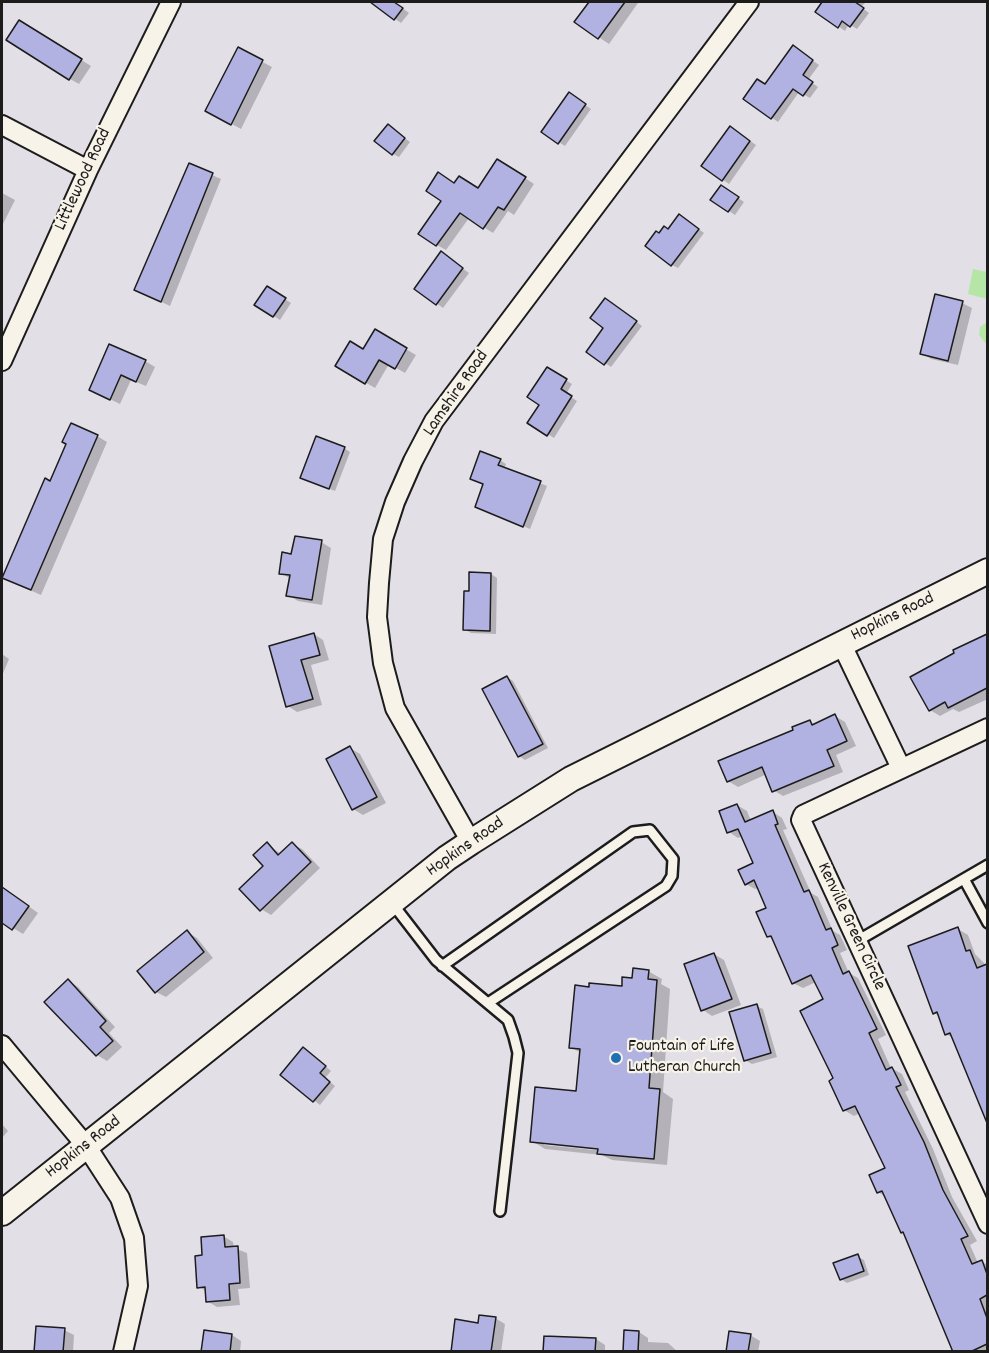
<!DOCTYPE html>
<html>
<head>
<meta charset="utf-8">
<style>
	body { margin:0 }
	#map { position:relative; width:989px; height:1353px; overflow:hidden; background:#e2dfe6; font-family:Dekko,sans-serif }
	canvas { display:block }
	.frame { position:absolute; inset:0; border:3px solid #1c1c1c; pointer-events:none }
</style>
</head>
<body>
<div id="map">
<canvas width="989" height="1353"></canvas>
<div class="frame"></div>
</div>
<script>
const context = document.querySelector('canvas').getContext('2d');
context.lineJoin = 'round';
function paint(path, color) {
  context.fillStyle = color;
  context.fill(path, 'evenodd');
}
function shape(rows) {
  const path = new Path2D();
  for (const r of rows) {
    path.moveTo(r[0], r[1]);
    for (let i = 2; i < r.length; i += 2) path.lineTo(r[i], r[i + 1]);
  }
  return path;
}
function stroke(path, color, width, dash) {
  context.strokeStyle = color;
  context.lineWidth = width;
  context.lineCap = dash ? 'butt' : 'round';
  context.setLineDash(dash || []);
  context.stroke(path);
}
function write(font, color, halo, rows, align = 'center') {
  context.font = font + ' Dekko,sans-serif';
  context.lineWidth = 4.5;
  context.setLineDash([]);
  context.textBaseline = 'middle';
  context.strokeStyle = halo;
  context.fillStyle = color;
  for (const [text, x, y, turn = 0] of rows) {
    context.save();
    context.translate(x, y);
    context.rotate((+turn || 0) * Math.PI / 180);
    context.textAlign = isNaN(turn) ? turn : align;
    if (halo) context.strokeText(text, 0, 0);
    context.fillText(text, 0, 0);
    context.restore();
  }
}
const green = shape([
	[973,269,987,272,987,299,968,294],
	[987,322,987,345,979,335,980,327]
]);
const shadow = shape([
	[372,2,394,2,409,13,401,23],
	[591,2,636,2,638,3,609,44,576,22],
	[824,2,866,2,861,7,869,13,857,29,849,24,845,31,817,11],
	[29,27,91,66,79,84,70,79],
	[238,49,272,67,241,129,217,116],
	[799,51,819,65,808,80,818,87,810,98,799,92,778,122,745,99,766,86],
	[575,98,591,109,565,146,543,132],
	[394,130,410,142,399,157,393,154],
	[736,131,756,145,729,184,703,166],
	[189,165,221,179,170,306,136,290],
	[507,166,534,184,514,215,508,211,493,233,469,218,446,250,437,245,455,184,479,190],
	[727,190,744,202,735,215,712,200],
	[2,193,15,200,2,226],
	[685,219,704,233,678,268,672,265,660,235],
	[447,257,469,273,443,308,416,288],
	[268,288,291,303,280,320,257,305],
	[612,303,642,326,611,367,588,351,605,328],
	[962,303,972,308,958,365,931,359,922,353],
	[375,331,416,355,405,373,389,364,375,388,337,366,364,351],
	[145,361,155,367,146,386,131,380,120,404,91,390],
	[547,369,572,384,566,394,577,401,554,438,530,423,541,404],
	[97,436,107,442,41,595,14,583,68,444],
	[344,448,350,452,335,491,309,481],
	[500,460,506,464,504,469,547,486,530,529,483,509,484,484,472,479],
	[321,542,331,548,322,605,298,601,288,595,291,579,281,573,293,555],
	[471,574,491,574,497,578,496,634,471,633,464,629],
	[314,634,323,640,329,660,311,665,322,705,297,712,288,706,270,647],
	[988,635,988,699,959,712,953,709,940,716,930,710,956,654,955,650],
	[2,654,9,659,2,676],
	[507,677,513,681,548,748,525,760,519,756,484,689],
	[835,716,845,722,856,746,836,755,843,772,783,796,773,790,767,774,738,787,728,781,809,721,815,725],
	[350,748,360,754,386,803,363,815,353,809],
	[737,805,747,811,751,821,773,812,782,818,787,829,783,830,811,893,818,897,833,931,840,935,847,950,840,953,849,973,858,978,886,1035,878,1039,891,1068,902,1074,909,1090,905,1092,933,1149,952,1197,977,1241,970,1245,978,1263,982,1262,988,1265,988,1352,955,1352,906,1234,902,1232,886,1197,878,1192,887,1169,860,1113,854,1116,844,1110,835,1079,825,1000,816,982,803,988,793,983,774,940,768,936,768,909,759,888,755,889,746,884,755,864,743,836,738,838,729,832],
	[267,844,281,854,292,844,302,849,320,868,271,915,261,909],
	[2,887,38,913,23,934,2,921],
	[958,929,968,935,975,954,988,967,988,1124,953,1038,946,1034,939,1016,934,1013],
	[187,932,197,938,213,958,166,997,156,992],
	[714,954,724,960,741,1005,712,1016,703,1010],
	[648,971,662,979,661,984,670,989,663,1092,673,1099,667,1165,612,1160,602,1155,545,1149,532,1141,578,1093,581,1053,570,1047,623,988],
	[544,1142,605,1148,605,1151,544,1145],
	[69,981,78,987,115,1027,109,1033,122,1047,107,1061,97,1055,46,1002],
	[756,1006,763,1009,777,1057,752,1064,745,1060],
	[310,1053,331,1071,325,1078,335,1086,320,1105,282,1075],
	[2,1124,8,1131,2,1138],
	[223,1236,233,1242,234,1248,247,1253,250,1288,238,1289,240,1305,217,1307,207,1301,206,1291,199,1287,203,1257],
	[857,1256,864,1260,869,1275,847,1283,841,1279],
	[495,1318,505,1324,501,1352,452,1352,479,1324],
	[64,1330,74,1335,73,1352,35,1352],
	[639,1332,648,1338,648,1342,668,1343,678,1352,624,1352],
	[232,1335,241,1341,240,1352,202,1352],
	[750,1335,760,1341,758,1352,727,1352],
	[596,1339,605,1345,605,1352,545,1352]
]);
const building = shape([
	[370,2,394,2,403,8,394,20,370,2],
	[589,2,625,2,598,39,574,22,589,2],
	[822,2,855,2,864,8,850,27,842,21,838,28,815,12,822,2],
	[19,20,82,59,69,80,6,40,19,20],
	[793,45,813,60,803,75,813,82,803,96,793,89,771,119,743,99,757,79,765,84,793,45],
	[238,47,263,60,231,125,205,111,238,47],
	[569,92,586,104,558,144,541,132,569,92],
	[388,124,405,138,392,155,374,141,388,124],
	[730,126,750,141,722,181,701,166,730,126],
	[497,159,526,177,504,210,498,207,483,229,460,213,436,246,418,234,441,201,426,191,438,172,454,183,459,176,478,188,497,159],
	[189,163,213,173,161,302,134,290,189,163],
	[721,185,739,197,728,212,710,200,721,185],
	[679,214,699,229,671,266,645,246,656,231,659,233,664,226,668,229,679,214],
	[441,251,463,268,436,305,414,289,441,251],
	[267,286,286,298,273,317,254,305,267,286],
	[935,294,963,301,948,361,920,354,935,294],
	[605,298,637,321,604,365,586,352,603,328,590,318,605,298],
	[375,329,407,348,395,369,379,360,365,384,335,366,350,341,363,349,375,329],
	[109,344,146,360,136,382,121,375,110,400,89,390,109,344],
	[547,367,567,379,561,389,572,396,547,436,527,423,539,405,527,397,547,367],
	[71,423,98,435,31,590,2,578,45,478,50,481,66,444,62,442,71,423],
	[316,436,345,447,329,489,300,478,316,436],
	[480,451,501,459,498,465,541,481,523,527,475,507,483,484,470,479,480,451],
	[295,536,322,540,312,600,286,596,290,575,279,574,282,552,291,554,295,536],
	[469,572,491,573,490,631,463,630,464,591,469,591,469,572],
	[314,633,320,655,301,660,313,699,286,707,269,646,314,633],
	[987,634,987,688,948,708,945,702,929,711,910,677,954,653,953,650,987,634],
	[507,676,543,744,518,757,482,689,507,676],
	[835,714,847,741,827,750,834,766,772,792,762,767,727,782,718,761,793,730,792,727,810,720,812,725,835,714],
	[350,746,377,797,352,810,326,759,350,746],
	[737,804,745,822,773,810,778,824,775,825,804,892,809,890,826,930,831,928,838,945,832,948,843,974,849,971,877,1029,869,1033,886,1070,892,1067,901,1085,896,1087,924,1142,943,1190,968,1236,961,1239,972,1264,982,1260,987,1274,987,1295,980,1299,987,1318,987,1344,970,1352,953,1352,903,1232,901,1233,882,1191,877,1193,869,1175,885,1168,855,1106,843,1111,829,1081,833,1078,800,1011,823,999,811,975,792,984,771,936,767,937,756,912,766,908,754,880,745,885,738,870,753,863,738,829,727,833,719,811,737,804],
	[267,842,278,855,292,842,311,862,260,911,239,889,263,866,253,855,267,842],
	[2,887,29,906,12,930,2,923,2,887],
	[958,927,966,951,970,950,977,968,987,964,987,1123,950,1033,945,1035,937,1012,933,1014,908,946,958,927],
	[187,930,204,952,155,993,137,971,187,930],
	[714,953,732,999,701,1011,684,964,714,953],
	[633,968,649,970,648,979,657,980,649,1088,660,1089,654,1159,597,1154,598,1149,530,1142,535,1087,576,1091,580,1049,569,1048,575,985,589,987,589,983,622,986,622,977,632,978,633,968],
	[68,979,106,1021,100,1027,113,1041,96,1056,44,1002,68,979],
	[757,1004,771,1053,744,1061,729,1012,757,1004],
	[303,1047,326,1066,320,1073,330,1082,313,1102,280,1075,303,1047],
	[224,1235,225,1247,238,1246,240,1283,229,1284,230,1300,206,1302,205,1287,197,1288,195,1256,202,1255,201,1237,224,1235],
	[858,1254,864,1271,840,1280,833,1263,858,1254],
	[479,1315,496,1317,491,1352,451,1352,455,1319,478,1323,479,1315],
	[36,1326,65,1328,63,1352,34,1352,36,1326],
	[204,1330,232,1334,230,1352,201,1352,204,1330],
	[624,1330,639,1331,638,1352,623,1352,624,1330],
	[729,1331,751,1334,748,1352,726,1352,729,1331],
	[544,1336,596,1338,595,1352,543,1352,544,1336]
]);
const lane = shape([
	[964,879,988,923],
	[392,903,436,960,508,1020,514,1037,518,1053,500,1211],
	[857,941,988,865],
	[442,966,633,832,650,830,673,859,672,876,666,886,488,1003]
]);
const street = shape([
	[2,125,88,170],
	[2,361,88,170,171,2],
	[841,643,901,768],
	[988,728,803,815,801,820,988,1224],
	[471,842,395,708,383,663,377,617,379,583,383,539,395,502,413,461,434,421,749,2],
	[2,1045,87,1147,120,1198,134,1238,138,1286,123,1352]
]);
const secondary = shape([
	[2,1213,447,858,471,842,571,779,988,571]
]);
const markers = [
	[616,1058,6,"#1f6fb2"]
];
const streetNames = [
	["Littlewood Road",84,180,-65],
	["Lamshire Road",457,394,-55],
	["Hopkins Road",893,618,-26],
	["Hopkins Road",466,848,-35],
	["Kenville Green Circle",850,927,65],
	["Hopkins Road",84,1148,-38]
];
const poiNames = [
	["Fountain of Life",628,1048],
	["Lutheran Church",628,1069]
];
paint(green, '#b6e6a5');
paint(shadow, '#0003');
paint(building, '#b1b1e2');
stroke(building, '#1c1c1c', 1.5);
stroke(lane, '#1c1c1c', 14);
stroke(street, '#1c1c1c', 22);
stroke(secondary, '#1c1c1c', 28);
stroke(lane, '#f7f3e8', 9);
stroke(street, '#f7f3e8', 18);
stroke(secondary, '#f7f3e8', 24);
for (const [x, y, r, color] of markers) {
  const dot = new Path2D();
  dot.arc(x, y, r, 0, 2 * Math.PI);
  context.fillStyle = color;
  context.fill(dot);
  stroke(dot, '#f7f3e8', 2);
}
write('18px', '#1c1c1c', '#f7f3e8', streetNames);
write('18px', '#1c1c1c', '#f7f3e8', poiNames, 'left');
</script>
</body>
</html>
